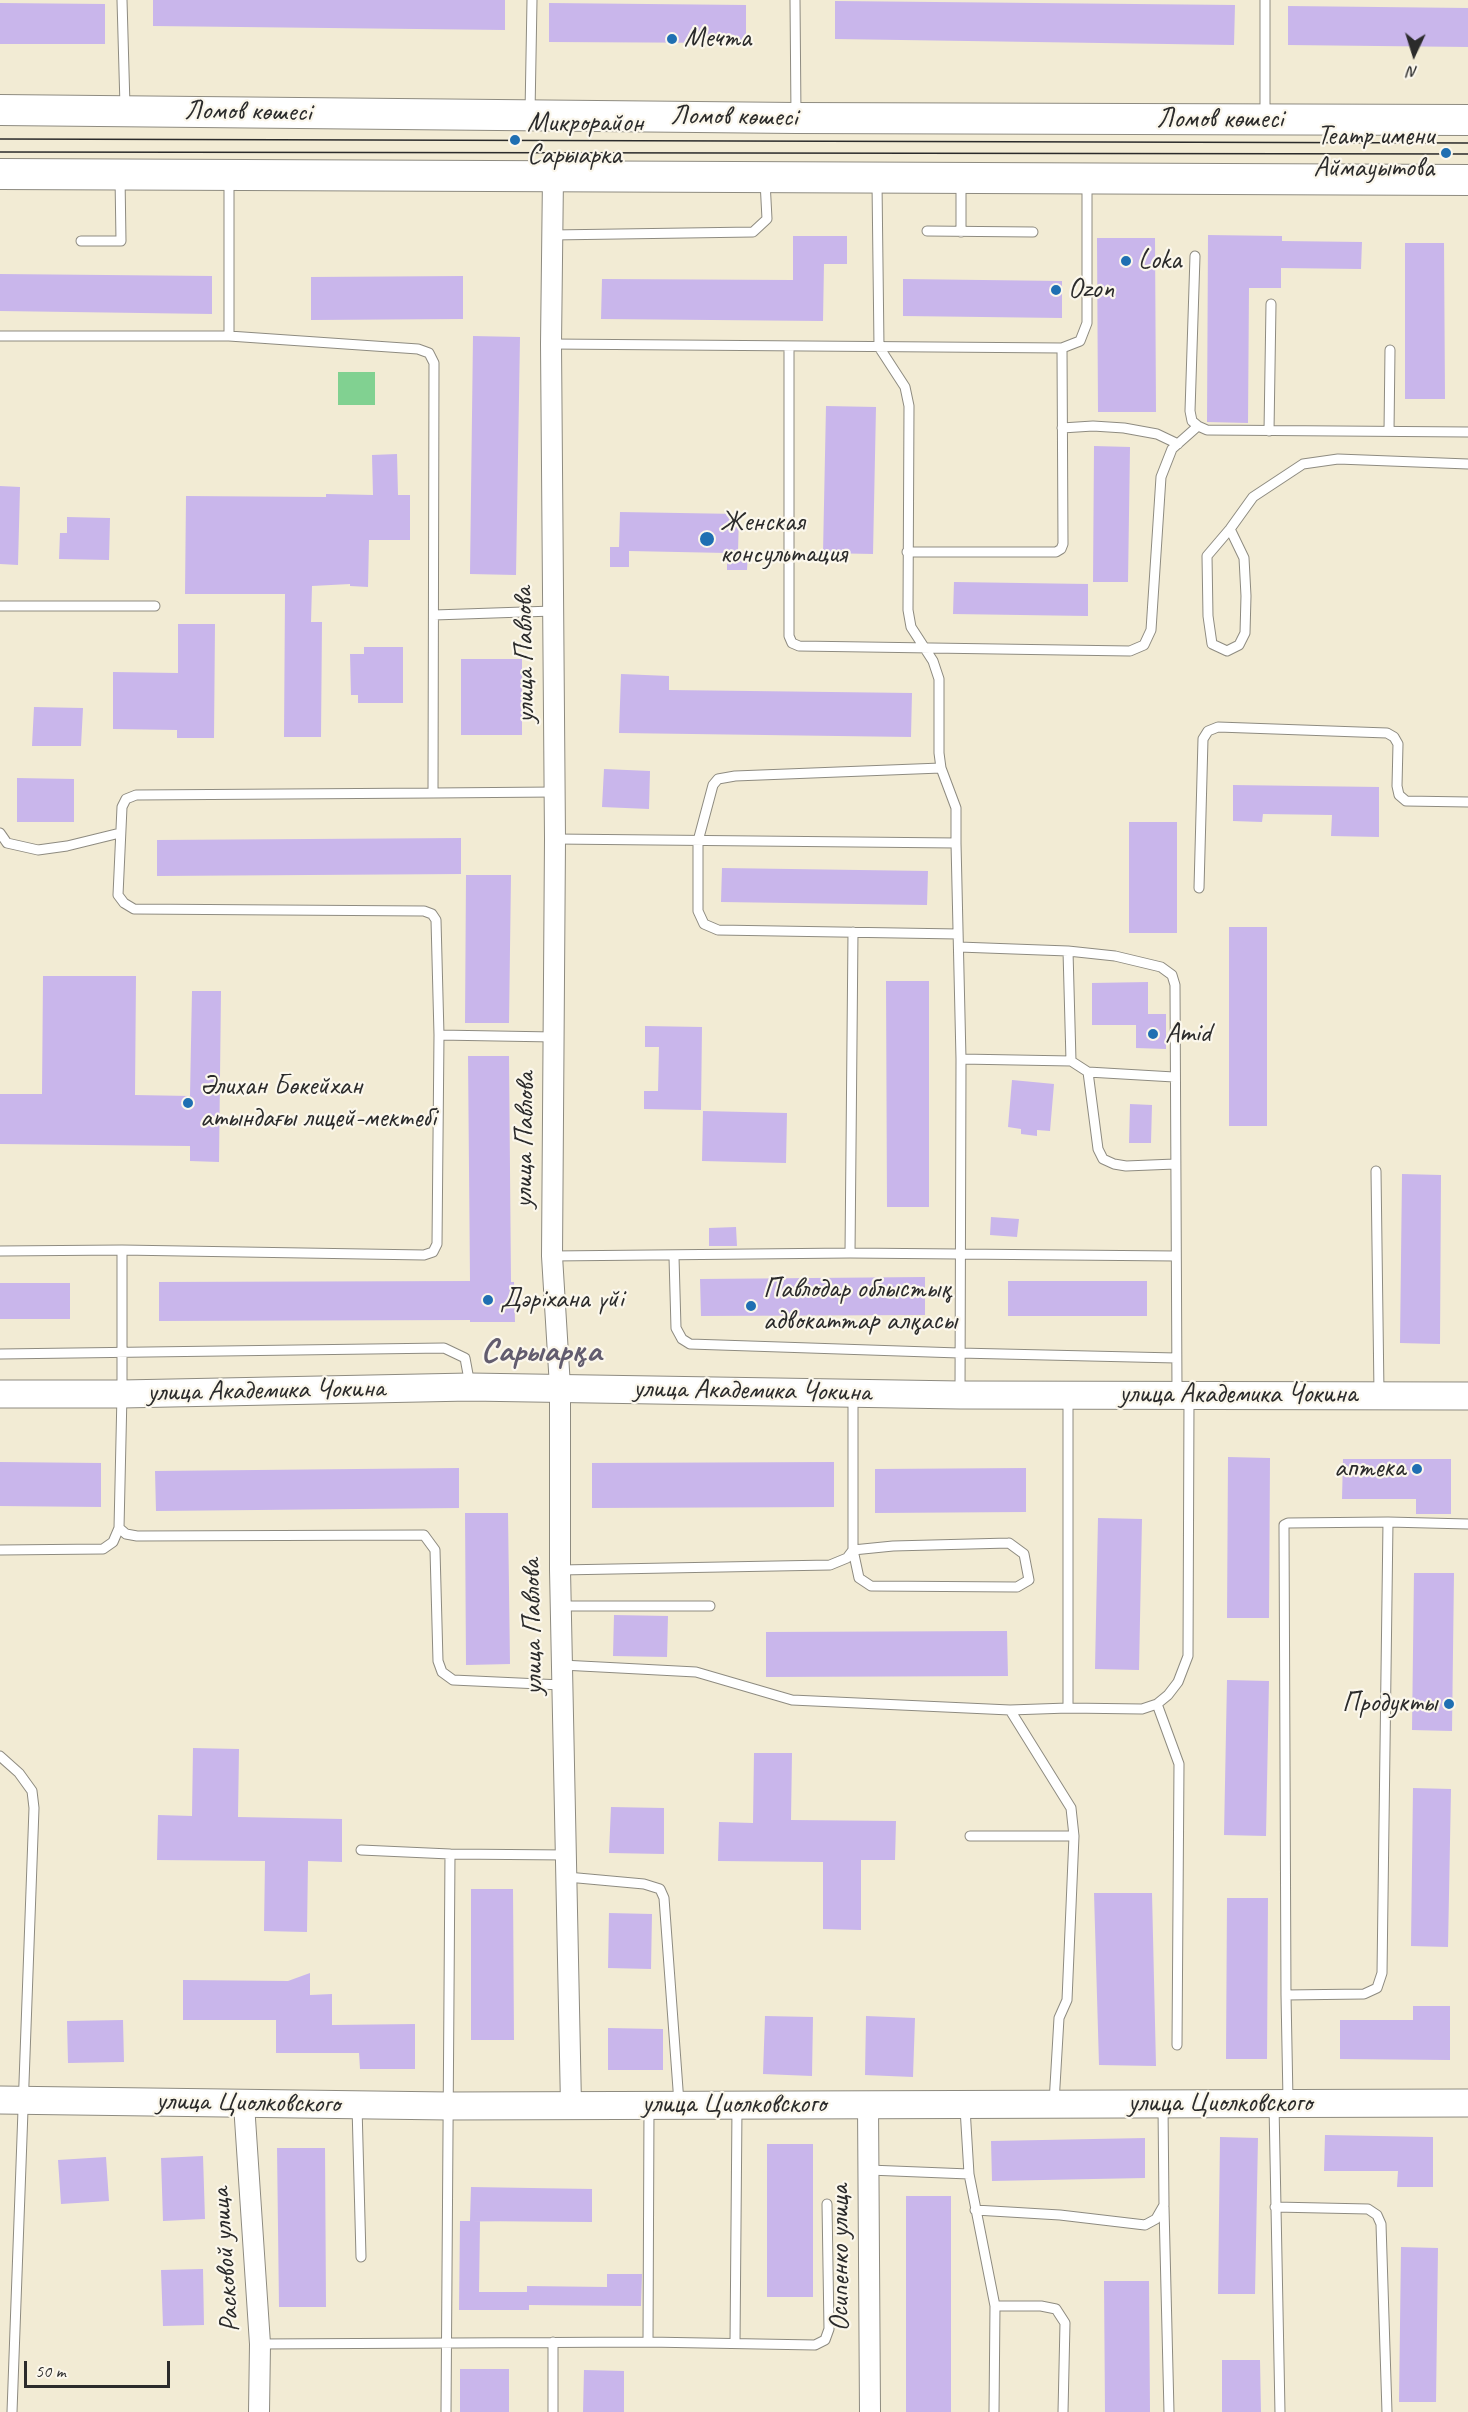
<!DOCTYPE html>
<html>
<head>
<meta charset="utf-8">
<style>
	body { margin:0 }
	#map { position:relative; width:1468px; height:2412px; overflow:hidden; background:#f2ebd4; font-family:Caveat,sans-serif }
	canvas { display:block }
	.north { position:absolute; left:1384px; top:24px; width:60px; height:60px; -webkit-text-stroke:4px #fbf7ec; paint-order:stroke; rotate:184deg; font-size:16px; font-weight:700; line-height:24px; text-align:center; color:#2b2b2b }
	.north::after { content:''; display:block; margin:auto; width:21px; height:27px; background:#2b2b2b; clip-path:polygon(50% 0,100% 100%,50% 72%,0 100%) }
	.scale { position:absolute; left:24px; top:2361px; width:146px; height:27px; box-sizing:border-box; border:3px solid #2b2b2b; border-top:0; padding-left:8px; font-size:18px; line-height:21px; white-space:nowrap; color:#2b2b2b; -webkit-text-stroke:4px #fbf7ec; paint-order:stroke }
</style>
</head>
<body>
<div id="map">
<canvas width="1468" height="2412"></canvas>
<div class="north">N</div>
<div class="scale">50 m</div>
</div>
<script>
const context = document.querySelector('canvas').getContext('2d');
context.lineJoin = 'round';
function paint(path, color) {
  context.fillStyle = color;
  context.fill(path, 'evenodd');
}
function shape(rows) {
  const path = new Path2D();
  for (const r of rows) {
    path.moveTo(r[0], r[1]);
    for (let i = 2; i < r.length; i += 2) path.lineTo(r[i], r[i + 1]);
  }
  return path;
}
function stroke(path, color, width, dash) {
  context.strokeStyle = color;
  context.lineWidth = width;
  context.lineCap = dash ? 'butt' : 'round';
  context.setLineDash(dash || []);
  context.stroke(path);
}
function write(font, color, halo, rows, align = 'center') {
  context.font = font + ' Caveat,sans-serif';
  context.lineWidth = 4.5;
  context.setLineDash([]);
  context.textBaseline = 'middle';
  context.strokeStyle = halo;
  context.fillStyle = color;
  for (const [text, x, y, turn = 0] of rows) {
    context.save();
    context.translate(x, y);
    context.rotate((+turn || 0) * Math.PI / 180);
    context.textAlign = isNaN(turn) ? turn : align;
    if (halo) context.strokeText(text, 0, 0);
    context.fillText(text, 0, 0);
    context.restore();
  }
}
const green = shape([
	[338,372,375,372,375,405,338,405]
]);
const building = shape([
	[153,0,505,0,505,30,153,26],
	[835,1,1235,5,1234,45,835,39],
	[0,3,105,4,105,44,0,44],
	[549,3,746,5,746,43,549,42],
	[1288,6,1468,8,1468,47,1288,45],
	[1208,235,1282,236,1282,241,1362,242,1361,269,1281,268,1281,288,1249,288,1248,423,1207,422],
	[793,236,847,236,847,264,824,264,823,321,601,319,602,279,793,280],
	[1097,238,1155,238,1156,412,1098,412],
	[1405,243,1444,243,1445,399,1405,399],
	[0,274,212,276,212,314,0,311],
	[463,276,463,319,311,320,311,277],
	[903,279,1062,281,1062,318,903,316],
	[473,336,520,337,516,575,470,574],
	[826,406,876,407,873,554,823,553],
	[1094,446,1130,447,1128,582,1093,582],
	[397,454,398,495,410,495,410,540,369,540,368,587,350,586,350,584,312,586,311,622,322,622,321,737,284,737,285,594,185,594,186,496,326,497,326,494,373,495,372,455],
	[0,486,20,487,18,565,0,564],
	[620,512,739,514,738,553,748,553,747,570,727,570,727,553,629,551,629,567,610,567,610,547,619,547],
	[67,517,110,518,109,560,59,559,60,533,67,533],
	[954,582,1088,584,1088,616,953,614],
	[178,624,215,624,214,738,177,738,177,730,113,729,113,672,178,673],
	[364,647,403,647,403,703,358,703,358,695,351,695,350,654,364,654],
	[461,659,522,659,522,735,461,735],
	[621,674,669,676,669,690,912,693,911,737,619,733],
	[34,707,83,708,81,746,32,746],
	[604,769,650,771,649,809,602,807],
	[17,778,74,779,74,822,17,822],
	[1233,785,1379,787,1379,837,1331,836,1332,815,1263,814,1262,822,1233,821],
	[1129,822,1177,822,1177,933,1129,933],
	[461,838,461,874,157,876,157,840],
	[722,868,928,871,927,905,721,902],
	[466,875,511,875,509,1023,465,1023],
	[1229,927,1267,927,1267,1126,1229,1126],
	[43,976,136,976,135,1095,190,1096,192,991,221,991,219,1162,190,1161,190,1146,0,1144,0,1094,42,1094],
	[886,981,929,981,929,1207,887,1207],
	[1148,982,1148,1014,1166,1014,1166,1049,1136,1048,1136,1025,1092,1025,1092,983],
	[645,1026,702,1027,701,1110,644,1109,644,1091,658,1091,659,1047,645,1047],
	[468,1056,509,1056,511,1282,514,1282,515,1322,470,1322,470,1320,159,1321,159,1282,470,1281],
	[1012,1080,1054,1084,1050,1131,1037,1130,1037,1136,1021,1134,1021,1129,1008,1127],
	[1130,1104,1152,1105,1151,1143,1129,1143],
	[703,1111,787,1113,786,1163,702,1161],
	[1402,1174,1441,1175,1440,1344,1400,1343],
	[991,1217,1019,1219,1017,1237,990,1235],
	[736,1227,737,1246,709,1246,709,1228],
	[925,1277,925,1315,701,1316,700,1279],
	[1008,1281,1147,1281,1147,1316,1008,1316],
	[0,1283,70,1283,70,1319,0,1319],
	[1228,1457,1270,1458,1269,1618,1227,1618],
	[1343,1459,1451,1459,1451,1514,1416,1514,1416,1499,1342,1499],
	[0,1462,101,1463,101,1507,0,1506],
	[834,1462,834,1507,592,1508,592,1463],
	[459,1468,459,1508,156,1511,155,1471],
	[1026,1468,1026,1512,875,1513,875,1469],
	[465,1513,508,1513,510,1664,466,1665],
	[1098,1518,1142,1519,1139,1670,1095,1669],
	[1414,1573,1454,1573,1452,1731,1412,1730],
	[614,1615,668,1616,667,1657,613,1656],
	[1007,1631,1008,1676,766,1677,766,1632],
	[1227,1680,1269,1681,1266,1836,1224,1835],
	[193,1748,239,1749,238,1817,342,1819,342,1862,308,1861,307,1932,264,1931,265,1861,157,1860,158,1815,192,1816],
	[754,1753,792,1753,791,1820,896,1821,895,1860,861,1860,861,1930,823,1929,823,1862,718,1861,719,1822,753,1823],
	[1413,1788,1451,1789,1448,1947,1411,1946],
	[611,1807,664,1808,664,1854,609,1853],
	[471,1889,513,1889,514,2040,471,2040],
	[1094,1893,1152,1893,1156,2066,1099,2065],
	[1227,1898,1268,1898,1267,2059,1226,2059],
	[609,1913,652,1914,651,1969,608,1968],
	[310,1973,310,1995,332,1994,332,2025,415,2024,415,2069,360,2069,359,2053,276,2053,276,2020,183,2020,183,1980,288,1981],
	[1413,2006,1450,2006,1450,2060,1340,2059,1340,2020,1413,2020],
	[765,2016,813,2017,812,2076,763,2074],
	[866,2016,915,2018,913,2077,865,2075],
	[123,2020,124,2062,68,2063,67,2021],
	[608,2028,663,2029,663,2070,608,2070],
	[1325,2135,1433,2137,1433,2187,1397,2187,1398,2171,1324,2171],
	[1220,2137,1258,2138,1255,2294,1218,2294],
	[1145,2138,1145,2178,992,2181,991,2141],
	[767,2144,813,2144,813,2297,767,2297],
	[277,2148,325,2148,326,2307,279,2307],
	[203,2156,205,2219,163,2221,161,2158],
	[106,2157,109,2201,61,2204,58,2160],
	[471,2187,592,2189,592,2222,470,2221],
	[906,2196,951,2196,951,2412,906,2412],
	[460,2221,480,2221,479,2292,527,2292,527,2286,607,2287,607,2274,642,2274,641,2306,529,2305,529,2310,459,2310],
	[1401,2247,1438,2248,1436,2402,1399,2402],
	[203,2269,204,2325,163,2326,161,2270],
	[1104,2281,1149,2281,1150,2412,1105,2412],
	[1222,2360,1260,2360,1261,2412,1222,2412],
	[460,2369,509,2369,509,2412,460,2412],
	[584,2370,624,2371,624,2412,583,2412]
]);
const lane = shape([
	[122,0,125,106],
	[795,0,796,115],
	[1265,0,1265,115],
	[530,113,532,0],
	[877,183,879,347,905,387,909,406,908,610,911,627,933,661,939,679,939,753,941,768,956,808,956,843],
	[927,231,1033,232],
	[961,232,961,183],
	[552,235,753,232,767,219,765,181],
	[81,241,121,241,120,177],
	[1195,256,1190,411,1192,421,1198,426,1207,430,1468,432],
	[0,336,229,336,418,349,429,353,434,363,433,793,555,792],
	[229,336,229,179],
	[551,344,1062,348,1080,341,1087,323,1087,184],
	[789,346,789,636,792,643,799,646,1130,651,1144,645,1151,630,1161,477,1172,449,1198,426],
	[1062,428,1093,426,1124,428,1157,434,1178,444],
	[1269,431,1271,304],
	[1389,431,1390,350],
	[1230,529,1244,558,1246,596,1245,633,1239,645,1227,651,1212,644,1208,616,1207,556,1230,529,1253,497,1303,464,1338,459,1468,464],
	[907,552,1056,552,1061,549,1063,544,1062,348],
	[0,606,155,606],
	[434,615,553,611],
	[941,768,735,776,718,779,713,785,698,841,698,911,704,924,718,930,958,934],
	[0,833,7,843,38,850,67,846,120,833],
	[555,839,956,843,961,1059,960,1392],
	[1199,888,1203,739,1208,731,1218,727,1387,733,1394,737,1398,744,1397,786,1399,795,1406,801,1468,802],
	[959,947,1068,951,1115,956,1161,967,1172,975,1175,985,1177,1392],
	[1068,951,1071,1061,1088,1072,1098,1149,1103,1159,1114,1164,1126,1166,1175,1164],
	[439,1035,554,1037],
	[961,1059,1071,1061],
	[1088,1072,1174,1077],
	[1376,1171,1379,1393],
	[122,1250,122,1394,119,1528,126,1534,137,1536,424,1535,435,1550,438,1661,442,1672,453,1680,562,1685],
	[0,1251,122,1250,424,1255,433,1252,437,1244,439,1035,436,920,432,914,424,911,134,909,124,903,118,895,122,807,126,799,136,795,433,793],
	[850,1253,853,932],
	[552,1256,850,1253,1175,1256],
	[674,1257,676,1328,682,1339,690,1344,959,1353,1176,1358],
	[0,1354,444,1348,465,1358,470,1385],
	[1068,1398,1068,1708],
	[1009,1543,1024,1554,1029,1580,1017,1587,871,1586,859,1578,853,1550,893,1546,1009,1543],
	[0,1550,103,1549,113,1542,119,1528],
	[560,1570,830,1565,847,1558,853,1550,853,1395],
	[561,1606,710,1606],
	[562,1665,696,1672,792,1700,1010,1710,1068,1708,1142,1709,1157,1704,1168,1695,1178,1682,1188,1656,1189,1399],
	[1157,1704,1179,1764,1177,2045],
	[1010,1710,1071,1808,1074,1836,1067,2000,1059,2018,1054,2103],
	[0,1756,19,1773,32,1791,34,1808,12,2412],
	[970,1836,1074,1836],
	[361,1850,450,1854],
	[567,1877,644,1884,660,1889,664,1898,679,2103],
	[1286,1995,1364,1994,1377,1988,1382,1973,1388,1522],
	[1288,2100,1286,1995,1284,1525,1288,1523,1388,1522,1468,1524],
	[1274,2105,1280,2412],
	[357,2106,361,2257],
	[965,2108,969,2174,995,2306,994,2412],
	[869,2170,969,2174],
	[1164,2207,1169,2412],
	[1275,2207,1368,2209,1377,2215,1381,2224,1387,2412],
	[975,2210,1060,2215,1145,2225,1156,2219,1164,2205,1163,2107],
	[995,2306,1041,2306,1056,2309,1065,2323,1063,2412],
	[553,2342,553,2412],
	[648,2342,649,2107],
	[735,2343,737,2108],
	[260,2344,648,2342,815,2345,825,2340,829,2329,827,2204],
	[446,2412,450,1854,567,1855]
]);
const street = shape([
	[553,176,551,344,555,839,552,1256,560,1387,560,1570,571,2105],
	[244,2104,260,2344,259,2412],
	[868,2104,870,2412]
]);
const secondary = shape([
	[0,1394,122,1394,470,1387,960,1395,1468,1396],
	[0,2100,448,2106,1468,2103]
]);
const primary = shape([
	[0,110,796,118,1468,120],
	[0,174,1468,180]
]);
const tram = shape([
	[0,139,1468,143],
	[0,152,1468,154]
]);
const markers = [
	[672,39,6,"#1f6fb2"],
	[515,140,6,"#1f6fb2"],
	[1446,153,6,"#1f6fb2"],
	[1126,261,6,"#1f6fb2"],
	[1056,290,6,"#1f6fb2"],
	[707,539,8,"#1f6fb2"],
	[1153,1034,6,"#1f6fb2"],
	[188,1103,6,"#1f6fb2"],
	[488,1300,6,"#1f6fb2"],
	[751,1306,6,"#1f6fb2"],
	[1417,1469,6,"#1f6fb2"],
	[1449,1704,6,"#1f6fb2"]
];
const poiNames = [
	["Мечта",684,39],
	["Микрорайон",527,124],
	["Сарыарка",527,156],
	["Театр имени",1434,137,"right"],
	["Аймауытова",1434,169,"right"],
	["Loka",1138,261],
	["Ozon",1068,290],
	["Женская",720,523],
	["консультация",720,555],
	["Amid",1165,1034],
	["Әлихан Бөкейхан",200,1087],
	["атындағы лицей-мектебі",200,1119],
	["Павлодар облыстық",763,1290],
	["адвокаттар алқасы",763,1322],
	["Дәріхана үйі",500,1300],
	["аптека",1405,1469,"right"],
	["Продукты",1437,1704,"right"]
];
const streetNames = [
	["Ломов көшесі",248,112,1],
	["Ломов көшесі",734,117,1],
	["Ломов көшесі",1220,120],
	["улица Павлова",525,655,-91],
	["улица Павлова",525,1140,-89],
	["улица Академика Чокина",266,1391,-1],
	["улица Академика Чокина",752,1391,1],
	["улица Академика Чокина",1238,1395],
	["улица Павлова",533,1627,-91],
	["улица Циолковского",248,2103,1],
	["улица Циолковского",1220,2104],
	["улица Циолковского",734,2105],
	["Осипенко улица",841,2258,-90],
	["Расковой улица",226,2260,-94]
];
const districtNames = [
	["Сарыарқа",541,1352]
];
paint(green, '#81d191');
paint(building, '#c9b6eb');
stroke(lane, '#8e8b80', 11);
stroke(street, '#8e8b80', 22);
stroke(secondary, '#8e8b80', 29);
stroke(primary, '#8e8b80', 32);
stroke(lane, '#fff', 9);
stroke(street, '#fff', 20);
stroke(secondary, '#fff', 27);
stroke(primary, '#fff', 30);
stroke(tram, '#2b2b2b', 1.5);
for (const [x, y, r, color] of markers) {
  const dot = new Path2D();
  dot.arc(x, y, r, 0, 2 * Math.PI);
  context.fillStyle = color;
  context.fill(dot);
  stroke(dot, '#fbf7ec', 2);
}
write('28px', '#2b2b2b', '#fbf7ec', poiNames, 'left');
write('28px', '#2b2b2b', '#fbf7ec', streetNames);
write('bold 34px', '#625c6e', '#fbf7ec', districtNames);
</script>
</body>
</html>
